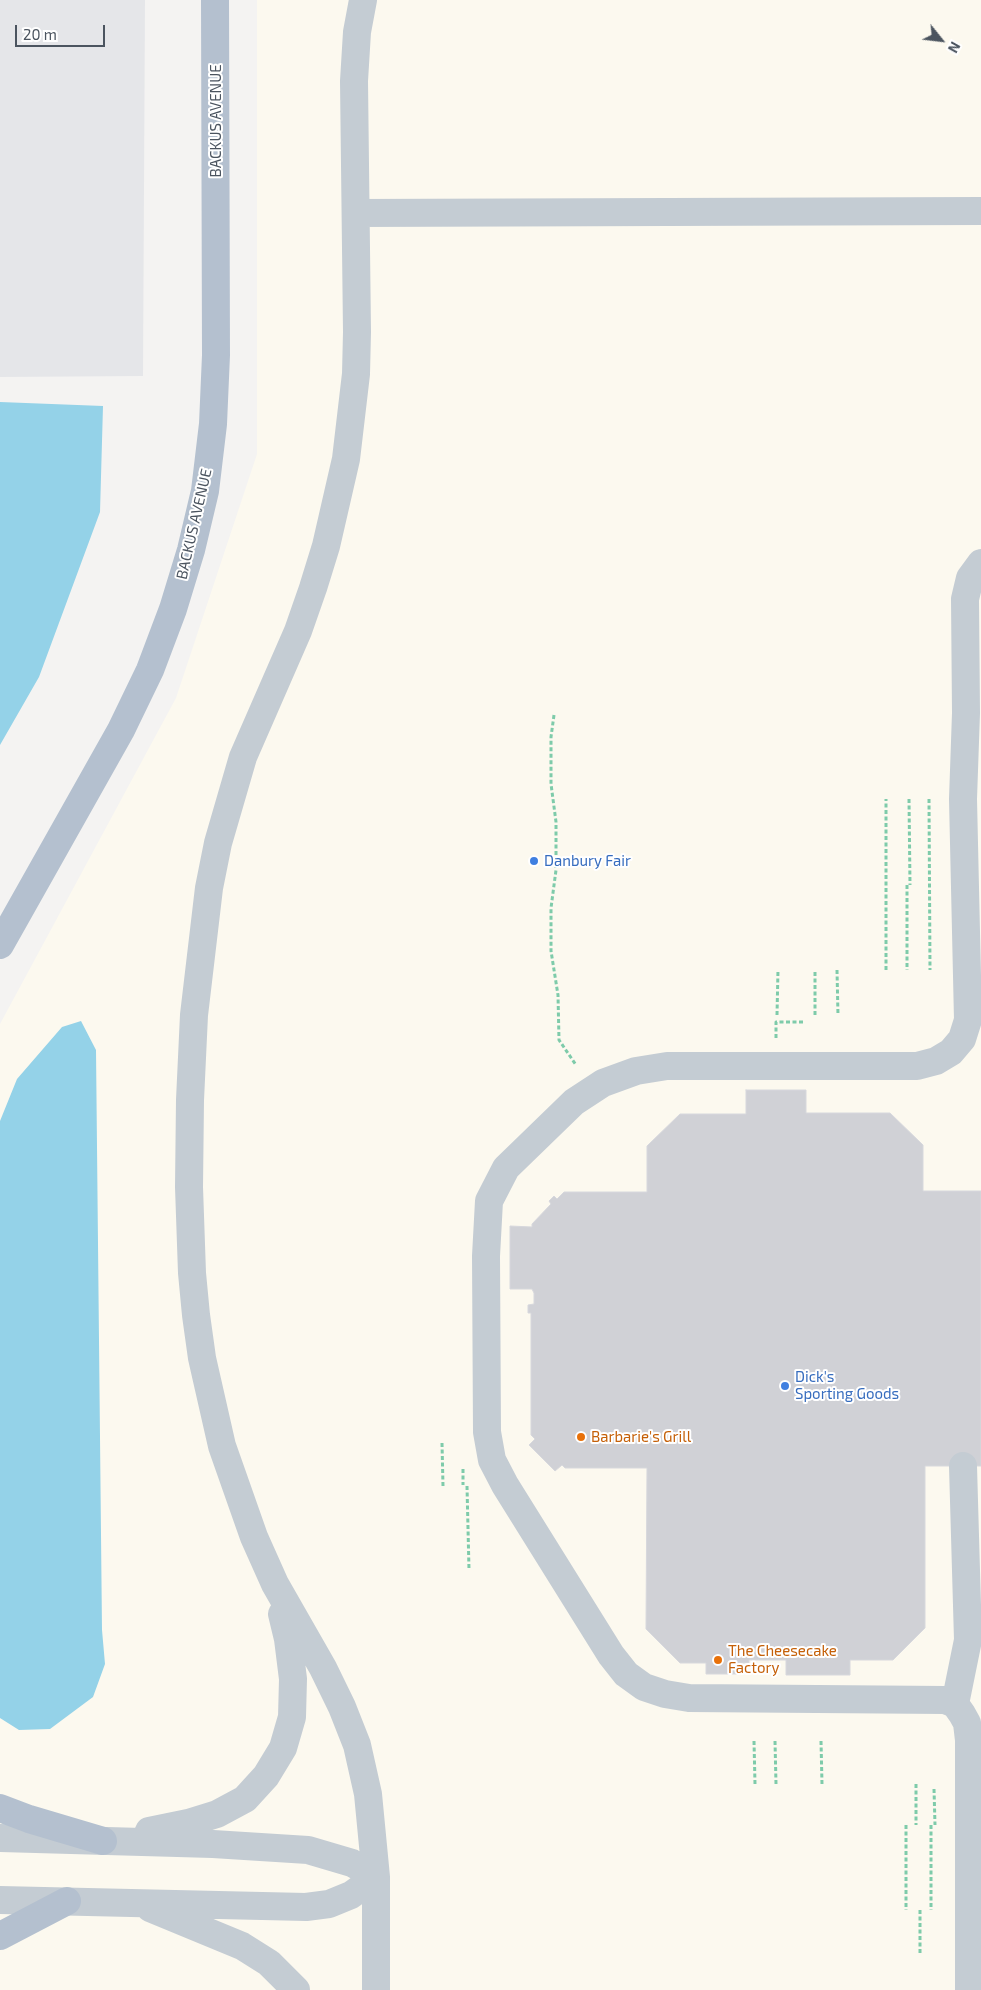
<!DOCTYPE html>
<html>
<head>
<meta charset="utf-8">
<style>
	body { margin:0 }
	#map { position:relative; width:981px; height:1990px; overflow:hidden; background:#f4f3f2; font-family:"Exo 2",sans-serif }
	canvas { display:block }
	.north { position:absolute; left:916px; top:15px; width:50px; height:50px; -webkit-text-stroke:4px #fff; paint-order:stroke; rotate:119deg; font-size:14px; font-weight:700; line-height:20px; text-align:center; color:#4b545f }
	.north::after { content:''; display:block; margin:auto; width:18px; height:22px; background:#4b545f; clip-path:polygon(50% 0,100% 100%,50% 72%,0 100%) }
	.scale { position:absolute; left:15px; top:25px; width:90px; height:22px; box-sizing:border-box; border:2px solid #4b545f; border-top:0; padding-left:6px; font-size:15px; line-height:18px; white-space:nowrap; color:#4b545f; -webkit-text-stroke:4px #fff; paint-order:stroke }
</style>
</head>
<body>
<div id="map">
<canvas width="981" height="1990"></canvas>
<div class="north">N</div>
<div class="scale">20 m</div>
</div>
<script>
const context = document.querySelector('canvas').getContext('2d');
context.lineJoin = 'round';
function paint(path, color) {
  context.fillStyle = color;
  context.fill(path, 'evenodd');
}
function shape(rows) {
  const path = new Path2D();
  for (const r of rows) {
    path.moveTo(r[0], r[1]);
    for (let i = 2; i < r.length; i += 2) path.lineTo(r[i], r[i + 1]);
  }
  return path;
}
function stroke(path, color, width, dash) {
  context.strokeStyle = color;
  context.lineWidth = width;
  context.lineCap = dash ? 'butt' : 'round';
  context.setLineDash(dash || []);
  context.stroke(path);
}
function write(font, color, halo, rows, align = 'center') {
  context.font = font + ' "Exo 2",sans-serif';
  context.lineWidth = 4;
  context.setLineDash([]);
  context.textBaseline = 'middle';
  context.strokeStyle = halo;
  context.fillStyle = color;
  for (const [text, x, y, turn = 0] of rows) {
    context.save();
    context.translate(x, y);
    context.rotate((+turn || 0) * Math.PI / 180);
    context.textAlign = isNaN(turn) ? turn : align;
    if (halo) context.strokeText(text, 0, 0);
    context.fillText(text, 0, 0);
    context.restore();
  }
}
const commercial = shape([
	[257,0,981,0,981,1990,0,1990,0,1024,176,698,257,454]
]);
const airport = shape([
	[0,0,145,0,143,376,0,377]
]);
const water = shape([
	[0,402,103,406,100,512,39,677,0,745],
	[81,1021,96,1050,102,1630,105,1664,93,1697,50,1729,19,1730,0,1718,0,1121,17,1079,62,1027]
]);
const building = shape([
	[746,1090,806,1090,806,1113,890,1113,923,1145,923,1191,981,1191,981,1466,925,1466,925,1628,893,1660,850,1660,850,1675,786,1675,786,1660,749,1660,749,1663,737,1663,737,1674,706,1674,706,1663,680,1663,646,1629,647,1468,565,1468,562,1465,555,1471,529,1445,535,1439,531,1435,531,1313,528,1313,528,1305,534,1304,534,1293,532,1289,510,1289,510,1226,532,1227,532,1224,551,1204,549,1201,554,1196,557,1199,564,1192,647,1192,647,1146,680,1114,746,1114,746,1090]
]);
const path = shape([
	[554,715,551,737,551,784,556,822,556,870,551,908,551,951,558,995,559,1040,576,1065],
	[909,799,910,885],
	[929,799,930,970],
	[907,885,907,970],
	[837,970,838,1015],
	[886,970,886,799],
	[777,1015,778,970],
	[815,1015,815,970],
	[776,1038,776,1022,805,1022],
	[442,1443,443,1486],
	[463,1469,463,1485],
	[467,1486,469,1570],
	[754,1741,755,1784],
	[775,1741,776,1784],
	[821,1741,822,1784],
	[916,1784,916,1825],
	[934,1789,935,1825],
	[906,1825,906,1910],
	[931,1825,931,1910],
	[920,1910,920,1955]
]);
const minor = shape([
	[363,0,357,32,354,81,357,332,356,374,346,459,326,546,313,588,298,631,243,757,218,843,209,888,194,1015,190,1100,189,1187,192,1273,196,1315,202,1358,222,1446,254,1537,275,1584,323,1668,342,1707,357,1745,368,1794,376,1877,376,1990],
	[356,213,981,211],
	[955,1704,968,1640,963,1466],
	[149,1831,188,1823,217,1814,245,1799,266,1776,283,1748,292,1717,293,1679,288,1639,282,1614],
	[0,1838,213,1844,308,1850,352,1863,376,1877],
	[0,1900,306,1907,329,1904,351,1895,376,1877],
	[150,1908,242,1946,269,1963,296,1990],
	[969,1990,969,1740,967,1723,962,1714,955,1704,945,1700,689,1698,665,1694,644,1687,626,1674,611,1655,505,1485,492,1460,487,1432,486,1256,489,1201,506,1168,574,1102,603,1083,636,1071,667,1066,917,1066,936,1061,951,1052,962,1039,968,1020,963,799,966,713,965,599,970,578,981,563]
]);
const major = shape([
	[0,945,121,730,150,670,173,609,191,550,205,491,213,424,216,355,215,0],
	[0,1808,29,1819,103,1841],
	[0,1936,67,1901]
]);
const markers = [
	[534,861,5,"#3f7fe0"],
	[785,1386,5,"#3f7fe0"],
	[581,1437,5,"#e8710a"],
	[718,1660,5,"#e8710a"]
];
const streetNames = [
	["BACKUS AVENUE",216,121,-90],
	["BACKUS AVENUE",194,524,-77]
];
const shopNames = [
	["Danbury Fair",544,861],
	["Dick's",795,1377],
	["Sporting Goods",795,1394]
];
const foodNames = [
	["Barbarie's Grill",591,1437],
	["The Cheesecake",728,1651],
	["Factory",728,1668]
];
paint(commercial, '#fcf9ef');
paint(airport, '#e5e6e9');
paint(water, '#94d2e8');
paint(building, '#d0d1d6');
stroke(building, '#d7d8dd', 1);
stroke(path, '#7ecbaa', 3, [4, 2.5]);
stroke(minor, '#c4ccd3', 28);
stroke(major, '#b4c0cf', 28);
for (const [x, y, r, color] of markers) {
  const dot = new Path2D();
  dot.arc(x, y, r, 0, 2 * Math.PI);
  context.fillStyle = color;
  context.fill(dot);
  stroke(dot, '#fff', 2);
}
write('15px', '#4b545f', '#fff', streetNames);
write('15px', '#366cbe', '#fff', shopNames, 'left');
write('15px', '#c56008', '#fff', foodNames, 'left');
</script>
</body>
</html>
